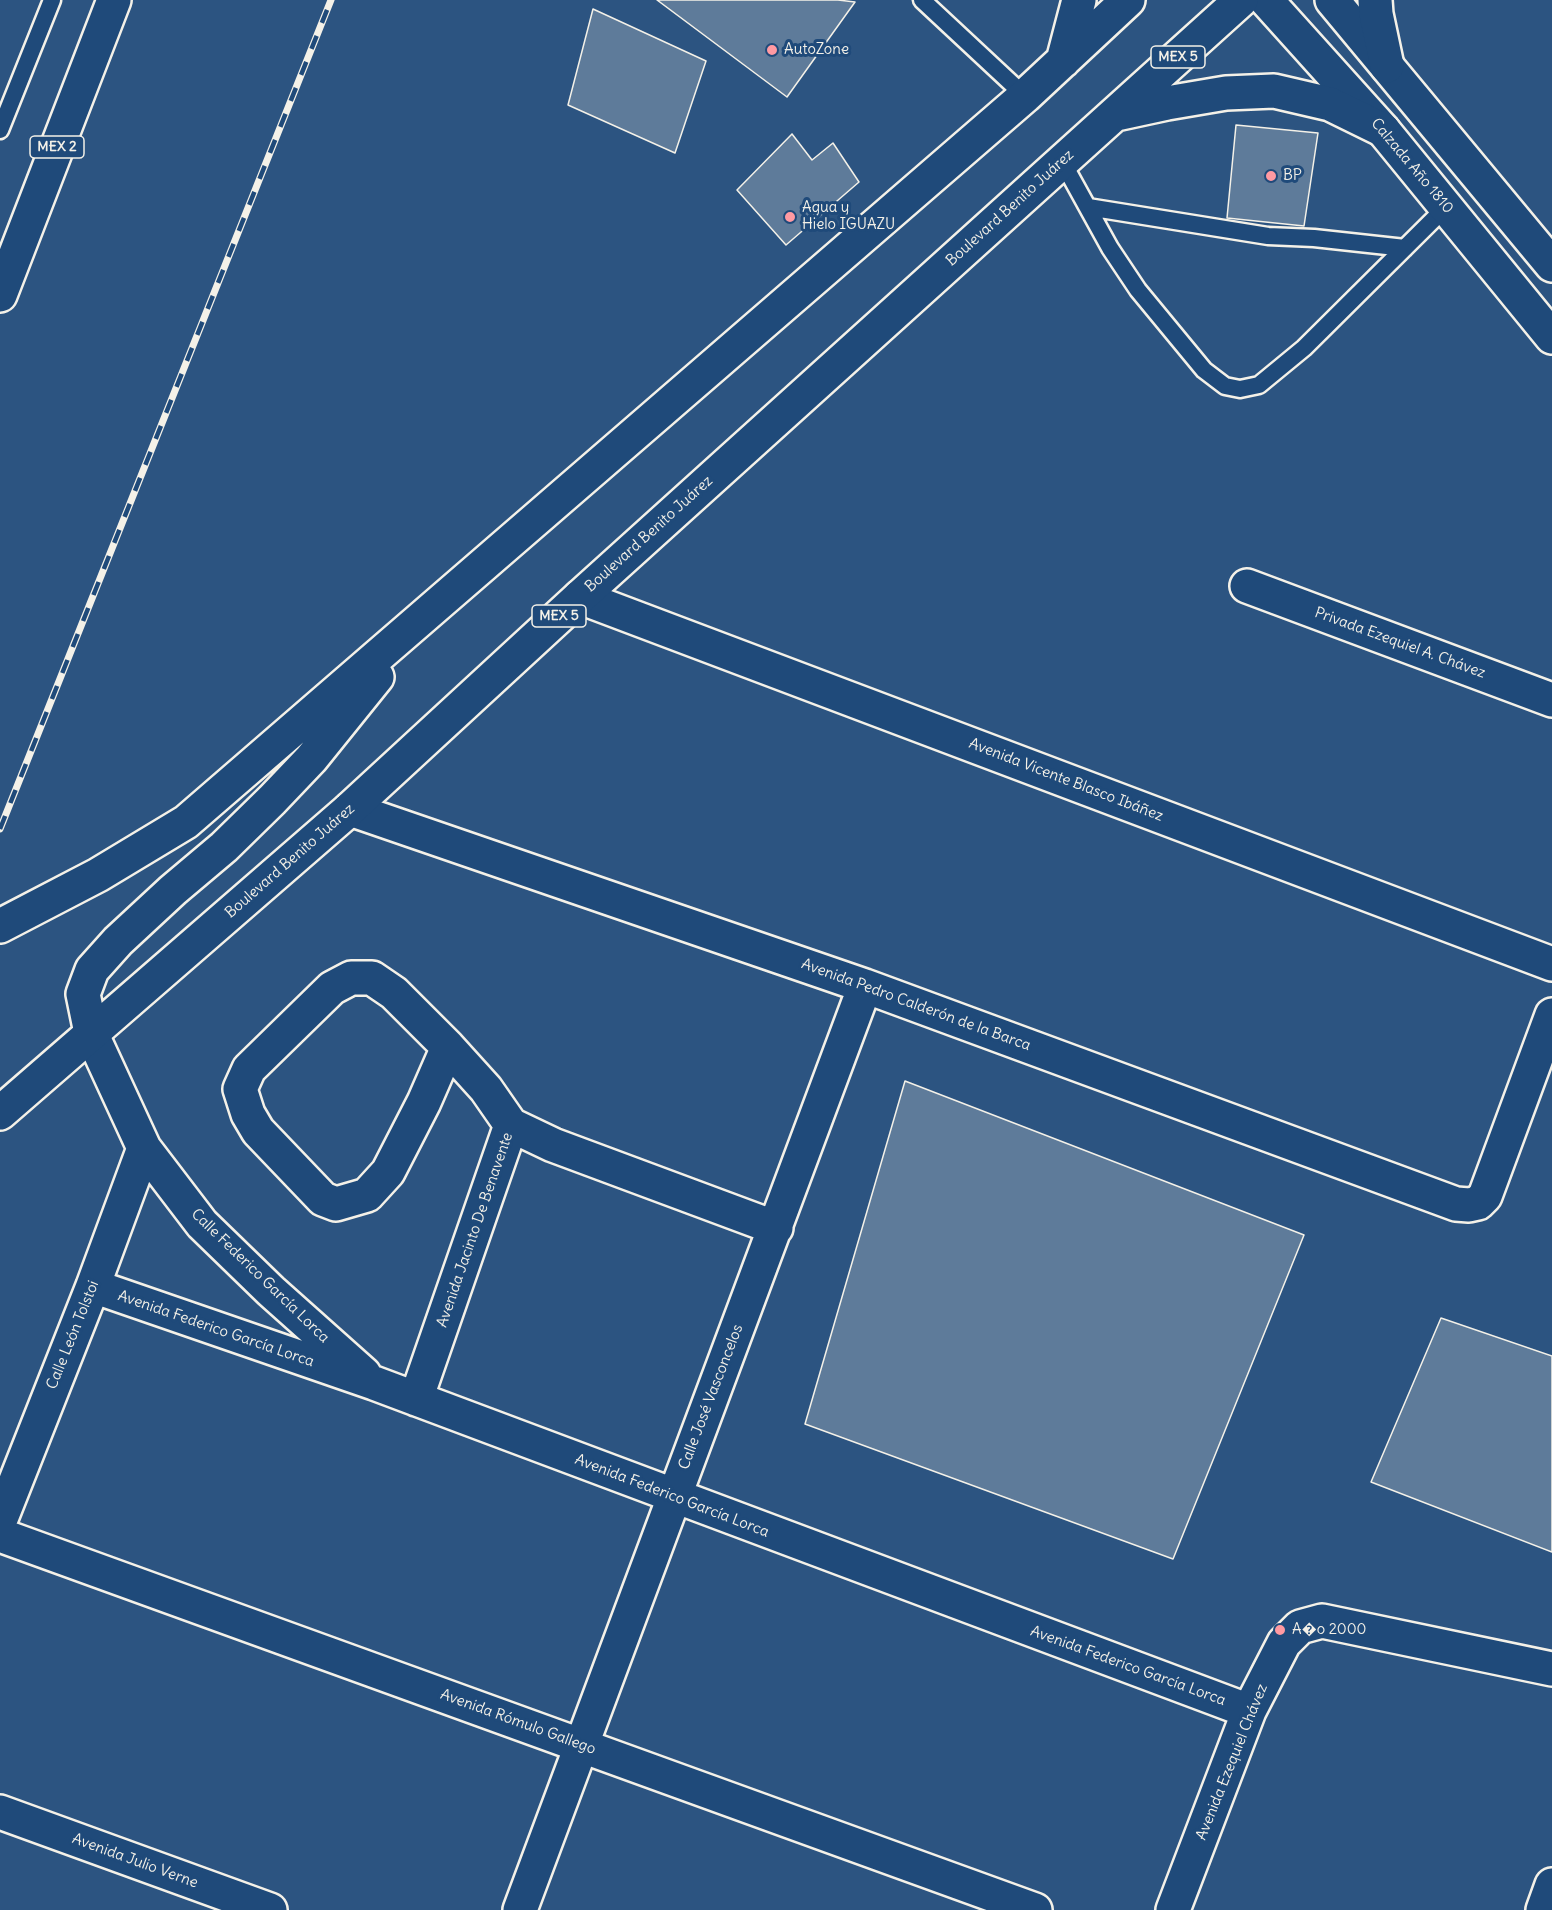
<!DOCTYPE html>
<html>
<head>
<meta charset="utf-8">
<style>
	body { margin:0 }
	canvas { display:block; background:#2c5481 }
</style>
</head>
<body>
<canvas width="1552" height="1910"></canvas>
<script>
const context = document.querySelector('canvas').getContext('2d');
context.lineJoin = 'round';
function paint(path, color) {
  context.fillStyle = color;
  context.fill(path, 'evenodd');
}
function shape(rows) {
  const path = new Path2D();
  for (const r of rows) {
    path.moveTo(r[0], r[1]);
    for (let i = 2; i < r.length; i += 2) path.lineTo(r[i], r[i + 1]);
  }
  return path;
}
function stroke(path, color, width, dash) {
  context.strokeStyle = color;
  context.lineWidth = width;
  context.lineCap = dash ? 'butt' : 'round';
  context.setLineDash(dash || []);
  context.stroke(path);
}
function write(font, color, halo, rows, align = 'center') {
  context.font = font + ' Delius,sans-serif';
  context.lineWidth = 6;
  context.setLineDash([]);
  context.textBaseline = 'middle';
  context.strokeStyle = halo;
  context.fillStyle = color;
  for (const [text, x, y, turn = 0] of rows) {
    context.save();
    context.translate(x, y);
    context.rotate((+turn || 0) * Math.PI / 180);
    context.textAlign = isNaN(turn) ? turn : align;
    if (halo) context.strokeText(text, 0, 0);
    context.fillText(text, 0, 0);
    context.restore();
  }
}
const building = shape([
	[657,0,838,0,855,2,787,97,657,0],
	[593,9,706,61,675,153,568,105,593,9],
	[1236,125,1318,133,1304,226,1227,218,1236,125],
	[792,134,812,160,833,143,859,182,786,245,737,190,792,134],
	[905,1081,1304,1235,1173,1559,805,1424,905,1081],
	[1441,1318,1552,1356,1552,1552,1371,1482,1441,1318]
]);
const lane = shape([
	[922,0,1025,96],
	[0,130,52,0],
	[1062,161,1110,248,1138,290,1204,370,1225,386,1240,389,1259,385,1304,348,1446,207],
	[1088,207,1268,236,1314,238,1405,248]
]);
const street = shape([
	[1247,586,1552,700],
	[580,597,1552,964],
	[350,809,865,986,1456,1204,1469,1205,1478,1203,1485,1196,1552,1015],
	[91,1033,144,1148,202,1224,271,1291,364,1374],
	[448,1047,394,993,372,978,351,978,332,988,249,1069,240,1089,248,1114,258,1131,323,1199,336,1204,367,1195,388,1172,424,1102,448,1047,486,1089,511,1125],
	[511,1125,553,1145,776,1228],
	[93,1286,374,1383,1249,1711],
	[416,1399,511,1125],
	[0,1521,93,1286,144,1148],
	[0,1535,1035,1910],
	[0,1812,270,1910],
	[520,1910,865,986],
	[1173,1910,1249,1711,1284,1643,1300,1627,1322,1621,1552,1669],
	[1543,1910,1552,1885]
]);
const secondary = shape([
	[1266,0,1383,130,1552,337],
	[1332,0,1552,265]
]);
const primary = shape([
	[0,295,114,0]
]);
const highway = shape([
	[1375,0,1376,14,1387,66],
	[1063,61,1079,0],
	[1116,114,1167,103,1226,93,1274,91,1330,104,1383,130],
	[0,926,98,875,186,822,1025,96,1128,0],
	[91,1033,83,994,92,970,118,941,173,890,224,847,272,800,311,759,377,677],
	[0,1113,350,809,580,597,1241,0]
]);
const rail = shape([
	[0,829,331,0]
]);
const markers = [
	[772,50,6,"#ff9aa2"],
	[1271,176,6,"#ff9aa2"],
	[790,217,6,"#ff9aa2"],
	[1280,1630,6,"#ff9aa2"]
];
const shields = [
	[1178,57,54],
	[57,147,54],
	[559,616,54]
];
const shieldNames = [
	["MEX 5",1178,57],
	["MEX 2",57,147],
	["MEX 5",559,616]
];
const poiNames = [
	["AutoZone",784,50],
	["BP",1283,176],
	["Agua y",802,208],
	["Hielo IGUAZU",802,225],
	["A�o 2000",1292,1630]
];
const streetNames = [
	["Calzada Año 1810",1412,166,50],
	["Boulevard Benito Juárez",1010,208,-42],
	["Boulevard Benito Juárez",649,534,-42],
	["Privada Ezequiel A. Chávez",1400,643,20],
	["Avenida Vicente Blasco Ibáñez",1066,780,21],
	["Boulevard Benito Juárez",290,861,-41],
	["Avenida Pedro Calderón de la Barca",916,1005,20],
	["Avenida Jacinto De Benavente",475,1230,-71],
	["Calle Federico García Lorca",260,1276,44],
	["Avenida Federico García Lorca",216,1329,19],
	["Calle León Tolstoi",73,1335,-68],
	["Calle José Vasconcelos",711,1397,-69],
	["Avenida Federico García Lorca",672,1496,21],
	["Avenida Federico García Lorca",1128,1666,20],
	["Avenida Rómulo Gallego",518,1722,20],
	["Avenida Ezequiel Chávez",1232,1762,-68],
	["Avenida Julio Verne",135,1861,20]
];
paint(building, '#5e7b9a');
stroke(building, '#f4f1e8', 1.5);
stroke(lane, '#f4f1e8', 21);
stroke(street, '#f4f1e8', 38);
stroke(secondary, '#f4f1e8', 38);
stroke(primary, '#f4f1e8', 38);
stroke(highway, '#f4f1e8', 38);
stroke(lane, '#1f4a7a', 16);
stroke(street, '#1f4a7a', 33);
stroke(secondary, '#1f4a7a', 33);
stroke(primary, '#1f4a7a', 33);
stroke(highway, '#1f4a7a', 33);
stroke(rail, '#f4f1e8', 7);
stroke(rail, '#1f4a7a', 4.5, [14]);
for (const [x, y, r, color] of markers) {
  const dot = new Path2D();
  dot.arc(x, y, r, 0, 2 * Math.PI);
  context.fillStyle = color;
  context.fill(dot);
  stroke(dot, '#1f4a7a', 2);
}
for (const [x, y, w] of shields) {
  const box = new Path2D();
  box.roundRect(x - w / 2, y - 11, w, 22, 4.5);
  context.fillStyle = '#1f4a7a';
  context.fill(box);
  stroke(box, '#f4f1e8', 1.5);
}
write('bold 14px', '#f4f1e8', null, shieldNames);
write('15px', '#f4f1e8', '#1f4a7a', poiNames, 'left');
write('15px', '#f4f1e8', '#1f4a7a', streetNames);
</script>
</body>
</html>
